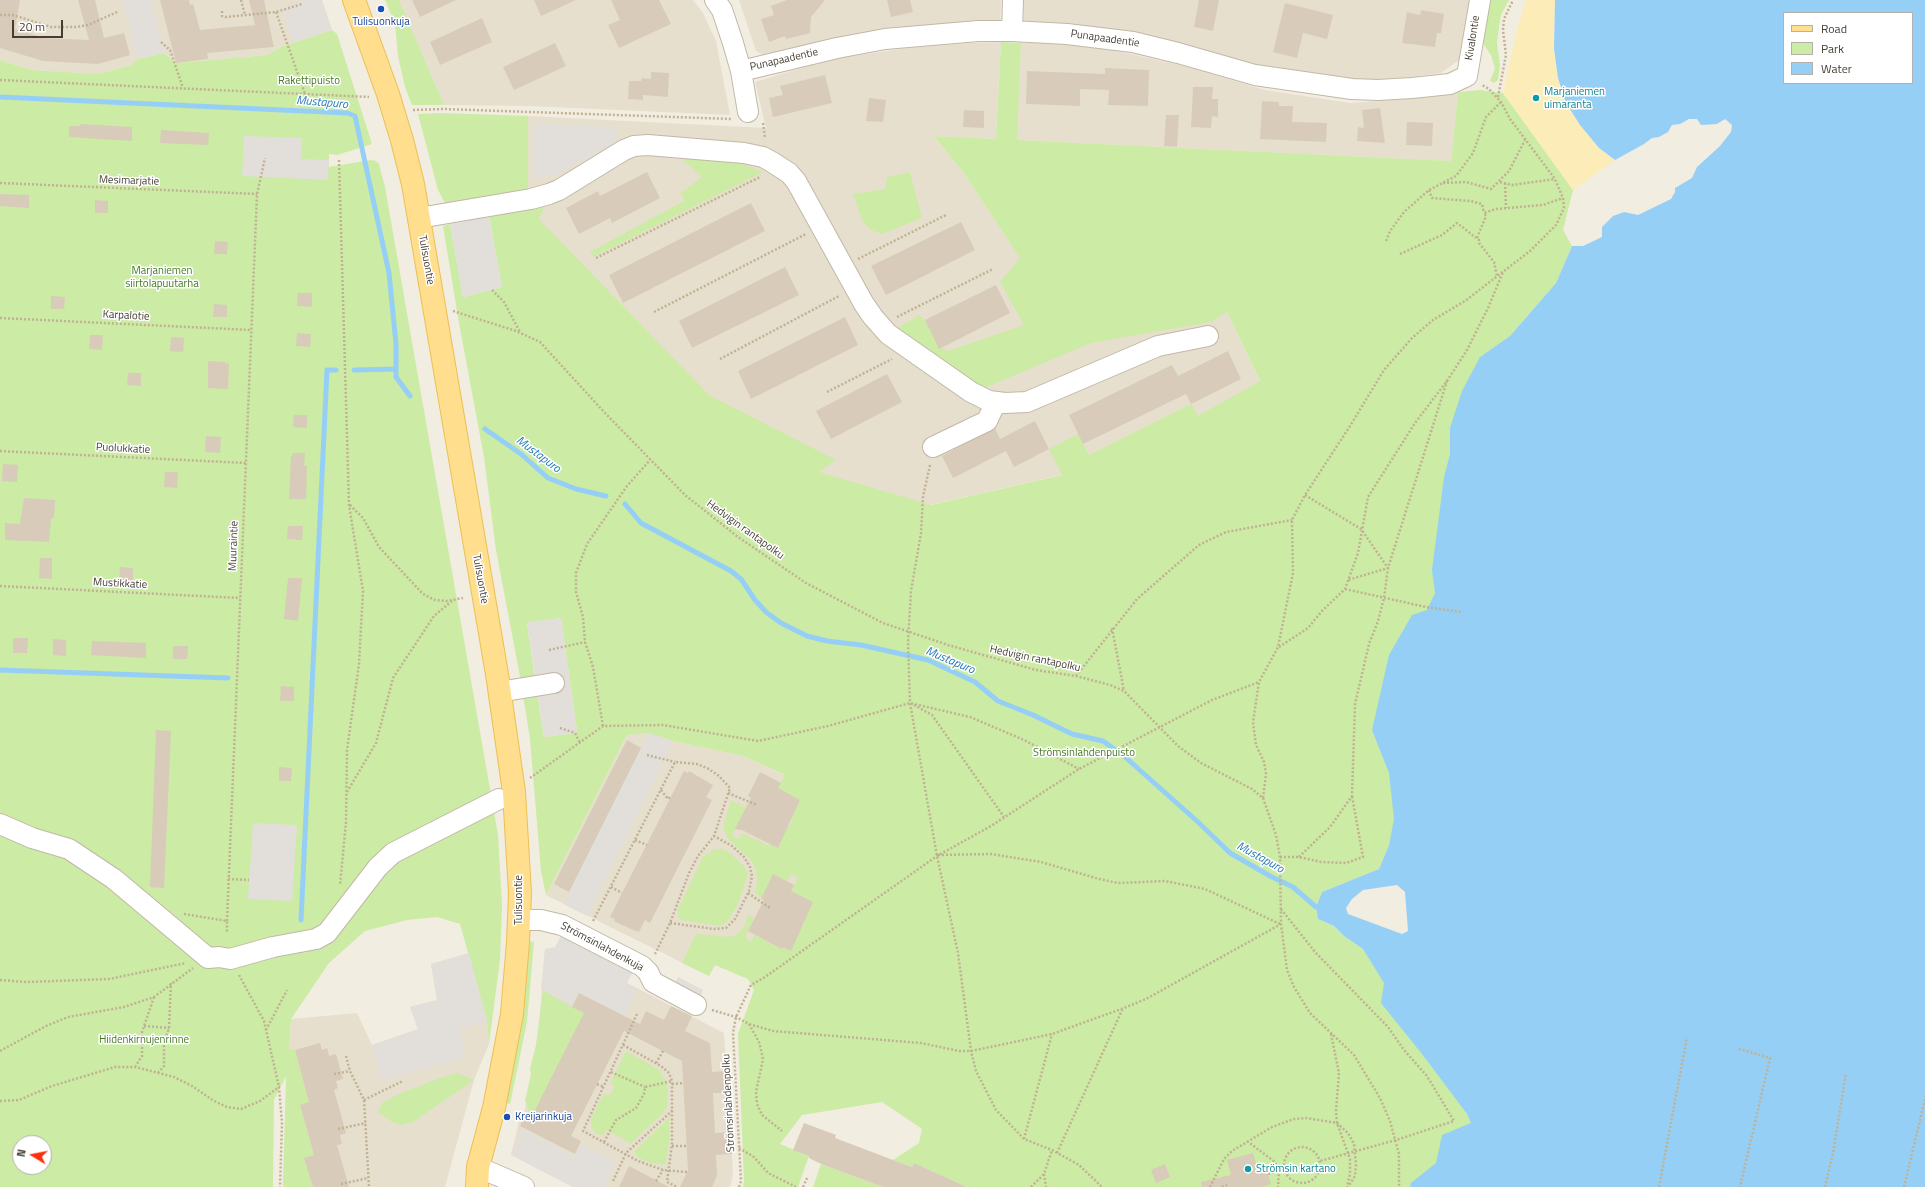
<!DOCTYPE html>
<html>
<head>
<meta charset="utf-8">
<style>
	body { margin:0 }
	#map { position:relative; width:1925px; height:1187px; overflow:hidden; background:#f2ede1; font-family:"Titillium Web",sans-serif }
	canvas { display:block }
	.legend { position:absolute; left:1783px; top:12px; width:130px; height:72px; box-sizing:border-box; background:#fff; border:1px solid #b4b1ad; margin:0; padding:5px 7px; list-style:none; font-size:12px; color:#443d32 }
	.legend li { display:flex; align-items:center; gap:8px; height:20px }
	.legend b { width:20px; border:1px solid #b4b1ad }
	.north { position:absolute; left:12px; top:1135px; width:40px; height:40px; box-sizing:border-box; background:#fff; border:1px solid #b4b1ad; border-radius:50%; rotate:280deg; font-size:11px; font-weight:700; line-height:16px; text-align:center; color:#443d32 }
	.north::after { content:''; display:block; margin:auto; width:14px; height:18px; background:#ff2f0b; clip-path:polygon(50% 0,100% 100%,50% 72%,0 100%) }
	.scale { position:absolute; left:12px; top:20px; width:51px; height:18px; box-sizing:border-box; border:2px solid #443d32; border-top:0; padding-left:5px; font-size:12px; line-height:14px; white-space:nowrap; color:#443d32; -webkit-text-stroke:3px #fff; paint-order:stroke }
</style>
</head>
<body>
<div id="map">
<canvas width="1925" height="1187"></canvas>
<ul class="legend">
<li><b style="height:5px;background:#ffde8d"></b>Road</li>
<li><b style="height:11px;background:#cceba5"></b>Park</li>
<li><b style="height:11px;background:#96cff6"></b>Water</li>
</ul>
<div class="north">N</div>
<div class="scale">20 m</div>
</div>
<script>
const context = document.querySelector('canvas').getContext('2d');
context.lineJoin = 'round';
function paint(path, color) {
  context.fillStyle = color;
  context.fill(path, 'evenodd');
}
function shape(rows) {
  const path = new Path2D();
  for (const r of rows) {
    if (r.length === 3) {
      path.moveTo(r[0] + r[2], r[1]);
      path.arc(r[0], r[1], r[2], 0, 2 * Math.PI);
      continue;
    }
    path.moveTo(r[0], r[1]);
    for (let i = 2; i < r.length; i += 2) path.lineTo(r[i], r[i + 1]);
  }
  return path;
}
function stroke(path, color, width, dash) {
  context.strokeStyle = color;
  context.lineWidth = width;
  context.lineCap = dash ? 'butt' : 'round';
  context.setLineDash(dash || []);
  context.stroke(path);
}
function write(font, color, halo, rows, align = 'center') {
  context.font = font + ' "Titillium Web",sans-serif';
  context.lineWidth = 3;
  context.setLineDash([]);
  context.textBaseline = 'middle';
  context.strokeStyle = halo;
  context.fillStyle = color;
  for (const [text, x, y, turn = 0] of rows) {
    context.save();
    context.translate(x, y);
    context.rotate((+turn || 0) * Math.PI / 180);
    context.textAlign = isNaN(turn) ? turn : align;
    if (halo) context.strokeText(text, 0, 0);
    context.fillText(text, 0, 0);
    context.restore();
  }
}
const residential = shape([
	[0,0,322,0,332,30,283,46,267,55,176,63,164,53,138,59,131,65,99,74,32,70,0,60],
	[399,0,693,0,703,13,716,41,730,115,529,106,444,105],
	[739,0,1001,0,1000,22,767,57,756,51],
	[1024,0,1473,0,1459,60,1441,73,1357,84,1255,65,1177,42,1096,27,1023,23],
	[1001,42,996,139,934,136,963,172,1044,293,1227,312,1279,422,1252,431,930,505,785,497,528,208,528,116,766,128,755,82,831,59,908,48,968,43],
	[1065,42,1122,52,1184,66,1265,90,1350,103,1418,98,1458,92,1451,161,1016,140,1021,43],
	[648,733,673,741,743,756,808,786,837,895,811,937,748,979,715,965,709,976,546,895,627,735],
	[545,949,627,983,724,1033,732,1154,733,1174,730,1187,573,1187,511,1155,521,1113,524,1114,532,1071,539,1029],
	[469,953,487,1021,489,1044,474,1080,445,1187,283,1187,287,1075,291,1019,357,1013,372,1045,418,1029,410,1007,437,1000,431,964]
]);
const green = shape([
	[385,0,399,0,444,105,412,105,405,87,398,56,395,24],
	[1491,0,1509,0,1501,15,1499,27,1497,43,1500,65,1498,80,1494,83,1490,81,1495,68,1491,55,1482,42],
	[332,30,337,34,372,144,337,155,329,154,329,167,371,160,376,161,379,164,385,187,498,835,502,905,500,960,489,1044,487,1021,460,924,437,917,407,920,365,931,329,963,291,1019,289,1049,295,1050,309,1102,300,1105,314,1155,305,1158,313,1187,283,1187,286,1076,274,1100,273,1187,0,1187,0,60,32,70,99,74,131,65,138,59,164,53,176,63,267,55,283,46],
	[20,1143,44,1143,44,1167,20,1167],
	[1001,42,1021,43,1017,140,1451,161,1458,92,1480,90,1503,93,1573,190,1563,230,1572,246,1556,283,1510,336,1480,357,1496,373,1389,845,1379,869,1322,892,1316,907,1318,919,1334,926,1344,936,1363,949,1402,1000,1467,1114,1472,1123,1475,1187,967,1187,914,1163,912,1167,893,1160,919,1143,922,1129,882,1102,802,1115,780,1144,809,1156,798,1187,743,1187,744,1181,738,1034,754,990,748,979,715,965,709,976,682,963,696,934,729,937,738,934,744,927,748,915,754,918,745,938,751,942,755,935,782,949,783,947,791,950,794,943,787,939,794,926,802,929,805,922,804,920,813,902,791,891,798,878,791,874,787,881,773,874,761,899,755,891,757,883,756,870,751,860,729,840,724,831,724,823,731,800,746,808,732,836,739,839,742,833,769,846,770,844,778,848,782,841,774,837,781,823,789,827,793,819,791,818,800,800,778,788,785,775,743,756,673,741,648,733,627,735,546,895,541,871,530,739,523,695,537,692,544,737,575,733,577,731,561,618,527,623,535,679,521,682,496,550,484,457,459,323,443,226,450,224,463,297,502,287,489,216,545,205,539,219,709,395,836,460,819,472,931,505,1062,475,1049,449,1078,434,1089,455,1191,404,1198,416,1260,381,1227,312,1211,322,1091,343,982,389,896,329,919,315,925,320,938,347,948,351,1024,325,1000,282,1020,258,963,172,934,136,996,139],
	[442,113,528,116,528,189,451,203,445,203,438,190,418,114],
	[686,156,737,162,763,172,593,257,590,252,684,201,681,193,702,177,683,160],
	[910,172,922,218,882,234,871,230,862,220,853,194,885,189,887,177],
	[715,849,723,849,730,853,744,866,748,874,737,906,727,922,721,926,681,920,678,916,678,909,683,899,703,857],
	[529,941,534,942,527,1022,510,1104,503,1102,526,943],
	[543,990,606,1024,544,1117,530,1114,525,1101,531,1074,530,1069,536,1045],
	[626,1051,658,1069,668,1084,667,1107,663,1113,630,1144,622,1138,606,1130,604,1135,596,1134,591,1127,591,1119,603,1095,605,1094,610,1095,615,1086,610,1084],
	[457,1073,474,1080,413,1122,401,1125,392,1122,378,1112,382,1103,401,1093,440,1078],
	[669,1118,669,1143,665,1165,651,1163,639,1158,634,1152],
	[821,1164,883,1187,813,1187]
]);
const sand = shape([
	[1526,0,1555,0,1554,49,1558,78,1566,103,1580,125,1599,148,1615,160,1573,190,1503,93,1516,33]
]);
const parking = shape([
	[123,0,151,0,164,53,138,59],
	[300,0,322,0,332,30,293,43,283,10,302,4],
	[533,124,616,127,614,144,557,174,533,178],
	[244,136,302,138,301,159,329,160,328,180,242,176],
	[489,216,502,287,463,297,450,224],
	[561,618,577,731,575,733,544,737,527,622],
	[648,733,673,741,587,916,563,904],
	[253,823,297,825,292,901,248,899],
	[564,930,636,966,627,983,637,989,624,1016,579,993,572,1007,541,989,545,949,555,947],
	[469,953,487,1021,459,1029,466,1057,382,1080,372,1045,418,1029,410,1007,437,1000,431,964],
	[678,977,703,990,699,1000,673,987],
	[522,1129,575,1156,582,1144,616,1163,604,1187,573,1187,511,1155]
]);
const water = shape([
	[1555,0,1925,0,1925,1187,1410,1187,1411,1183,1436,1163,1442,1135,1471,1123,1467,1114,1422,1054,1381,1003,1384,983,1363,949,1344,936,1334,926,1318,919,1316,907,1322,892,1379,869,1389,845,1394,819,1389,773,1372,730,1389,655,1412,615,1427,610,1435,593,1432,570,1444,477,1450,454,1450,428,1462,391,1480,357,1510,336,1556,283,1572,246,1583,246,1602,237,1602,227,1613,216,1624,212,1638,215,1671,199,1675,192,1675,188,1692,178,1697,167,1720,146,1731,132,1732,125,1725,119,1717,124,1701,125,1697,119,1689,119,1680,124,1672,125,1668,132,1659,137,1652,138,1644,144,1615,160,1599,148,1580,125,1566,103,1558,78,1554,49],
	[1784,13,1912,13,1912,83,1784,83],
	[1397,885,1405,892,1408,931,1402,934,1348,914,1346,908,1352,899,1363,890]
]);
const stream = shape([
	[0,97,347,113,355,116,389,273,396,344,396,377,410,396],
	[354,370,396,369],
	[485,429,521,454,548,478,576,489,606,496],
	[625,504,641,523,731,571,741,579,755,600,767,613,781,623,807,636,827,641,861,645,928,660,975,682,998,701,1033,715,1072,734,1103,741,1124,756,1198,822,1230,853,1270,876,1293,887,1316,907],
	[0,670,228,678],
	[301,920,327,370,336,370]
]);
const building = shape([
	[0,0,20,0,15,29,45,38,89,40,78,0,95,0,104,38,124,33,130,55,98,64,43,61,0,48],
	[160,0,189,0,190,5,193,4,200,30,255,25,249,0,264,0,274,47,207,53,208,59,176,63],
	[412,0,456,0,420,17],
	[534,0,576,0,541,16],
	[611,0,659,0,671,24,619,48,608,25,620,20],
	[787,0,825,0,811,17,810,33,786,39,785,36,769,42,761,19,774,15,771,6],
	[887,0,910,0,913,12,891,17],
	[1199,0,1219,0,1213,31,1194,27],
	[1285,3,1333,15,1327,39,1303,33,1297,58,1273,52],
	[1421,10,1444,14,1441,33,1437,33,1435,47,1402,43,1407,12,1420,15],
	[482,18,492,42,440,65,430,42],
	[555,43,566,66,514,90,503,67],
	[1105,68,1149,70,1148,106,1108,105,1109,90,1080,89,1080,106,1026,104,1027,71,1105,74],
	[651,72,669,73,668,97,643,95,643,100,628,99,629,81,641,81,642,78,651,79],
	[825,75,832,103,773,117,769,98,783,95,780,86],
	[1193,87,1213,87,1212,99,1218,99,1218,117,1212,116,1211,128,1191,127],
	[869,98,886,100,883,122,866,121],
	[1262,101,1279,102,1279,106,1293,106,1292,122,1327,123,1326,142,1260,139],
	[1380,108,1385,143,1357,141,1358,127,1364,128,1362,110],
	[964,110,984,111,984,128,963,127],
	[1166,115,1179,115,1177,147,1164,146],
	[1407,122,1433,123,1432,146,1406,145],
	[81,124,132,127,132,141,69,137,69,126,80,126],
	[161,130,209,133,208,145,160,143],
	[647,172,660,198,612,223,610,218,579,234,566,208,598,191,600,196],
	[0,194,29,195,29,208,0,206],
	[95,200,108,201,108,213,95,213],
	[751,203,765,231,623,303,609,275],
	[961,222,975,250,886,295,871,266],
	[215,241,228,242,227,254,214,254],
	[785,267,799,295,692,348,679,321],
	[996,285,1010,313,939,349,925,320],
	[298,293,312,293,312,307,297,306],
	[51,296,65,297,64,309,51,309],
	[214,304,227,305,227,317,213,317],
	[845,317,858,345,751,399,738,371],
	[297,333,311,334,310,347,296,346],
	[90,335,103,335,102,350,89,349],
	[171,337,184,338,183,352,170,351],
	[1228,351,1241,379,1191,404,1186,394,1083,444,1069,415,1172,365,1178,376],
	[208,361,224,362,229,364,228,389,208,388],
	[128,373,141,373,141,386,127,385],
	[887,374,902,402,831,439,816,411],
	[294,415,307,415,307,428,293,427],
	[1035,421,1049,449,1014,467,1006,451,953,478,942,456,995,428,1000,439],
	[206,436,221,437,220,453,205,452],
	[293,453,305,453,304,466,307,466,306,499,289,499,291,456,292,456],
	[3,464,18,465,17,482,2,481],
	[165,472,178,472,177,488,164,487],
	[24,498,55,500,54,518,51,518,49,542,5,540,5,523,20,524],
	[288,526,303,526,302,540,287,539],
	[40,558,52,558,52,579,39,578],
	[120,567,133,568,133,583,119,582],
	[288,578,302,578,298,621,284,619],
	[13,638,28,638,27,653,13,653],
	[53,639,66,640,66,656,53,655],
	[92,641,146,643,146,658,91,655],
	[173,646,188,646,187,659,173,659],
	[281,686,294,687,294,701,280,701],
	[156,730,171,731,164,888,150,887],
	[627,740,641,748,569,892,554,884],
	[279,767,292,768,291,781,279,781],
	[684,771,688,773,689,771,713,785,706,797,712,800,650,923,645,920,639,932,633,930,614,921,615,919,610,917],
	[760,772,781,783,778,788,800,800,778,848,742,830,735,829,751,798,748,796],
	[773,874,794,885,791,891,813,902,791,951,783,947,782,949,748,931,764,900,761,899],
	[579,993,640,1024,646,1011,664,1020,671,1006,692,1016,685,1031,710,1043,712,1072,727,1071,728,1093,713,1093,715,1133,731,1132,732,1154,716,1155,717,1176,712,1187,680,1187,688,1170,682,1061,624,1031,571,1136,581,1141,575,1154,520,1126,526,1113,532,1116,584,1013,572,1007],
	[320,1043,322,1050,327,1048,329,1056,336,1054,343,1079,336,1081,338,1088,334,1090,346,1133,340,1135,342,1144,337,1145,349,1187,313,1187,304,1158,314,1155,300,1105,309,1102,295,1050],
	[804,1123,836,1135,835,1138,893,1160,912,1167,914,1163,967,1187,883,1187,821,1164,809,1158,809,1156,793,1150],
	[1253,1153,1257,1167,1265,1165,1271,1184,1262,1187,1202,1187,1201,1182,1231,1175,1227,1160],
	[1165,1164,1170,1177,1156,1183,1151,1170],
	[629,1166,669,1187,619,1187]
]);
const path = shape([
	[241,0,245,15],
	[222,11,222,16,226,17,276,12,302,4],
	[276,12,305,94],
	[0,15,13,15,51,27,76,27,88,25,117,12],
	[161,42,170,50,183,88],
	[0,80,369,97],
	[1498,97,1506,55,1503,30,1504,19,1513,0],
	[413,110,444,109,732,119],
	[763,123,765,138],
	[339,160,349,505,363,591,359,664,347,750,346,822,340,885],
	[1500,182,1512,185,1555,179],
	[0,183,257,194],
	[1443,183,1466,182,1491,189,1509,171,1525,140],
	[1505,183,1506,208],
	[1429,190,1432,198,1470,201,1482,204,1484,213],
	[1477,238,1486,216,1484,213,1496,209,1543,205,1563,198],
	[1386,241,1390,231,1404,212,1429,190,1456,176,1473,153,1486,117,1501,102],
	[1400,254,1442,235,1457,223,1479,240,1479,243,1494,262,1497,276],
	[596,258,760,177],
	[858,259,946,215],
	[492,290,504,302,520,332],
	[453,311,516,331,540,342,605,413,685,495,738,537,806,583,883,623,948,645,1036,670,1076,676,1110,685,1124,691,1178,746,1201,763,1252,789,1263,798,1276,835,1280,857,1281,924,1287,970,1294,987,1310,1013,1354,1055,1380,1098,1390,1121,1399,1154,1399,1187],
	[654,312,806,234],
	[897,317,993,269],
	[0,318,251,330],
	[720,359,839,296],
	[827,392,892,359],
	[0,451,246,463],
	[930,465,923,497,921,533,911,591,908,642,910,703,937,856,958,953,971,1051,976,1071,996,1110,1024,1139,1052,1150,1079,1165,1102,1187],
	[1305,495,1361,529,1388,568,1348,580],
	[350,505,363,518,379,547,423,594,435,600,447,601,463,598],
	[0,586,240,598],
	[1345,589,1426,607,1461,612],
	[1112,628,1124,691],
	[1279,647,1308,628,1322,611,1345,589,1358,553,1368,497,1415,423,1447,381,1467,350,1488,308,1503,272],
	[549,650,585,642],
	[1076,676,1137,599,1199,545,1226,532,1292,520],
	[914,705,932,715,1004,817],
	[603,726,593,667,585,642,583,617,576,592,576,573,587,544,627,486,650,460],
	[560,728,575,733,580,743],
	[647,755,675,762],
	[530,778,603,726,663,725,758,741,828,726,910,703,970,717,1024,740,1079,769],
	[661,790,668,799,671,796],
	[347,792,376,743,393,678,434,616,453,600],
	[728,793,757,805],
	[1263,798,1266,774,1264,762,1256,745,1253,722,1259,682,1278,647,1293,573,1292,520,1305,495,1350,426,1384,370,1412,338,1433,320,1465,301,1530,251,1556,225,1564,208,1563,198,1555,179,1510,119,1501,102,1489,89,1482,85],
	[635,840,647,845],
	[938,855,991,854,1041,862,1099,879,1118,883,1165,881,1205,889,1280,924],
	[1280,857,1299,857,1321,862,1346,863,1363,857,1352,796],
	[1299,857,1330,827,1352,796,1355,704,1369,644,1378,621,1384,598,1388,568,1447,381],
	[228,879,249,880],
	[611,887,622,893],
	[748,893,770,908],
	[1281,909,1315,952,1388,1027,1404,1050,1427,1076,1454,1121,1396,1140,1320,1161],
	[184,914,227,921,227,932],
	[227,921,257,194,265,158],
	[593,921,675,762,697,764,709,769,719,776,730,788,714,836,698,856,689,873,670,923,655,954],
	[670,923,714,929,726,928,735,919,749,891,752,876,750,867,744,857,732,846,714,836],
	[239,975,264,1021,279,1087],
	[0,980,26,982,109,979,186,963],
	[712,1010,736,1017,749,1024,773,1031,921,1043,959,1051,971,1051,1052,1034,1124,1008,1146,999,1281,924],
	[637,1014,583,1131,638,1161,663,1170,687,1172],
	[749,1024,759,1042,763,1059,756,1092,757,1104,762,1115,782,1131],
	[144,1026,169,1028],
	[266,1030,287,990],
	[1331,1034,1339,1073,1336,1111,1337,1123,1350,1159,1350,1174,1347,1187],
	[623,1045,661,1066,669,1073,672,1081,672,1144,667,1182,677,1187],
	[1739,1049,1770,1058,1740,1187],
	[0,1051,46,1026,68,1017,124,1007,154,997,193,968],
	[346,1056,350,1071,364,1100,369,1187],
	[656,1063,663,1051],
	[135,1067,142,1056,142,1032,154,997],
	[611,1072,645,1087],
	[158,1073,164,1066,164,1043,169,1028,171,983],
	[334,1074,350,1071],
	[597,1084,604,1087],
	[672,1084,684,1083],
	[364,1100,403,1081],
	[0,1101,19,1100,52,1086,115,1067,135,1067,174,1077,192,1086,214,1101,227,1107,241,1109,260,1101,279,1087,282,1123,280,1187],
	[338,1129,366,1123],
	[1024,1139,1052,1034],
	[1247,1141,1275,1162,1279,1172,1278,1187],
	[604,1142,616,1120,636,1108,644,1094,645,1087,672,1081],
	[672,1146,687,1146],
	[1302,1165,18],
	[739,1148,754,1157,768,1173,796,1187],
	[1057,1153,1123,1008],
	[1044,1174,1046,1187],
	[1268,1174,1285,1170],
	[613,1181,626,1153,673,1110],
	[656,1181,663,1170],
	[341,1184,368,1178],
	[739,1187,741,1181,733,1033,736,1017,751,985,765,977,937,856,991,826,1079,769,1212,700,1259,682],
	[803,1187,807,1178],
	[1031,1187,1044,1174,1052,1150],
	[1210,1187,1224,1159,1232,1151,1272,1127,1294,1119,1306,1118,1337,1123,1348,1133,1354,1144,1356,1164,1355,1176,1348,1187],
	[1222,1187,1227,1185],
	[1659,1187,1687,1037],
	[1825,1187,1833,1153,1846,1073],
	[1904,1187,1925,1099]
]);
const minor = shape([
	[715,0,722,10,733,43,741,71,748,112],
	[1012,31,1013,0],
	[741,71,837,48,885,39,978,31,1012,31,1067,34,1133,42,1178,53,1255,75,1352,89,1378,90,1412,88,1450,84,1467,76,1480,0],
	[419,218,531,199,549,194,559,190,624,150,634,146,648,145,744,153,763,157,772,162,789,173,796,181,864,304,873,317,888,334,971,392,989,401,1005,403,1027,402,1158,346,1208,336],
	[933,447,987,421,996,402],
	[499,692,554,683],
	[0,824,32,838,69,849,114,879,208,958,219,957,230,959,273,947,316,939,327,933,378,867,393,853,499,799],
	[519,920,541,920,562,925,642,966,648,972,653,982,696,1005],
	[478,1167,524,1187]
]);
const major = shape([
	[354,0,388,94,402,140,413,184,497,674,514,792,520,893,518,942,512,1014,494,1108,478,1167,477,1187]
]);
const markers = [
	[381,9,4,"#1a4fb4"],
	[1536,98,4,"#0f9aa8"],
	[507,1117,4,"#1a4fb4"],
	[1248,1169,4,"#0f9aa8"]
];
const transitNames = [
	["Tulisuonkuja",381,22],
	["Kreijarinkuja",515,1117,"left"]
];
const streetNames = [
	["Kivalontie",1473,38,-81],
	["Punapaadentie",1105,39,8],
	["Punapaadentie",784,60,-13],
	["Mesimarjatie",129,181,2],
	["Tulisuontie",426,260,80],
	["Karpalotie",126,316,3],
	["Puolukkatie",123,449,3],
	["Hedvigin rantapolku",745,530,36],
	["Muuraintie",234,546,-88],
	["Tulisuontie",480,579,80],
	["Mustikkatie",120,584,3],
	["Hedvigin rantapolku",1035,659,12],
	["Tulisuontie",519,900,-90],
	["Strömsinlahdenkuja",602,947,28],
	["Strömsinlahdenpolku",729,1103,-93]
];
const parkNames = [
	["Rakettipuisto",309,81],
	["Marjaniemen",162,271],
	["siirtolapuutarha",162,284],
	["Strömsinlahdenpuisto",1084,753],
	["Hiidenkirnujenrinne",144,1040]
];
const cultureNames = [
	["Marjaniemen",1544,92],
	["uimaranta",1544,105],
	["Strömsin kartano",1256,1169]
];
const waterNames = [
	["Mustapuro",322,103,5],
	["Mustapuro",538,455,37],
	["Mustapuro",950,661,23],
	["Mustapuro",1260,858,29]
];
paint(residential, '#e7dfce');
paint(green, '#cceba5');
paint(sand, '#fcedb8');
paint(parking, '#e2dfda');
paint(water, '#96cff6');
stroke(stream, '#96cff6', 5);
paint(building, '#d8cbb9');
stroke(minor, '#c1b8a6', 22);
stroke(major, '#edbf54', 24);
stroke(path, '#c1b193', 2.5, [2, 2]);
stroke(minor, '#fff', 20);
stroke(major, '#ffde8d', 22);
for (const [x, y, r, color] of markers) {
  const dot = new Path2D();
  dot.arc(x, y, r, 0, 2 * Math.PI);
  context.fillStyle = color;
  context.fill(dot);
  stroke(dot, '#fff', 1.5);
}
write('11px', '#164399', '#fff', transitNames);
write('11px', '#443d32', '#fff', streetNames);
write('11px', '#437921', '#fff', parkNames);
write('11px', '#0d838f', '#fff', cultureNames, 'left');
write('italic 12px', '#2379b7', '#fff', waterNames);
</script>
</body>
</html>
